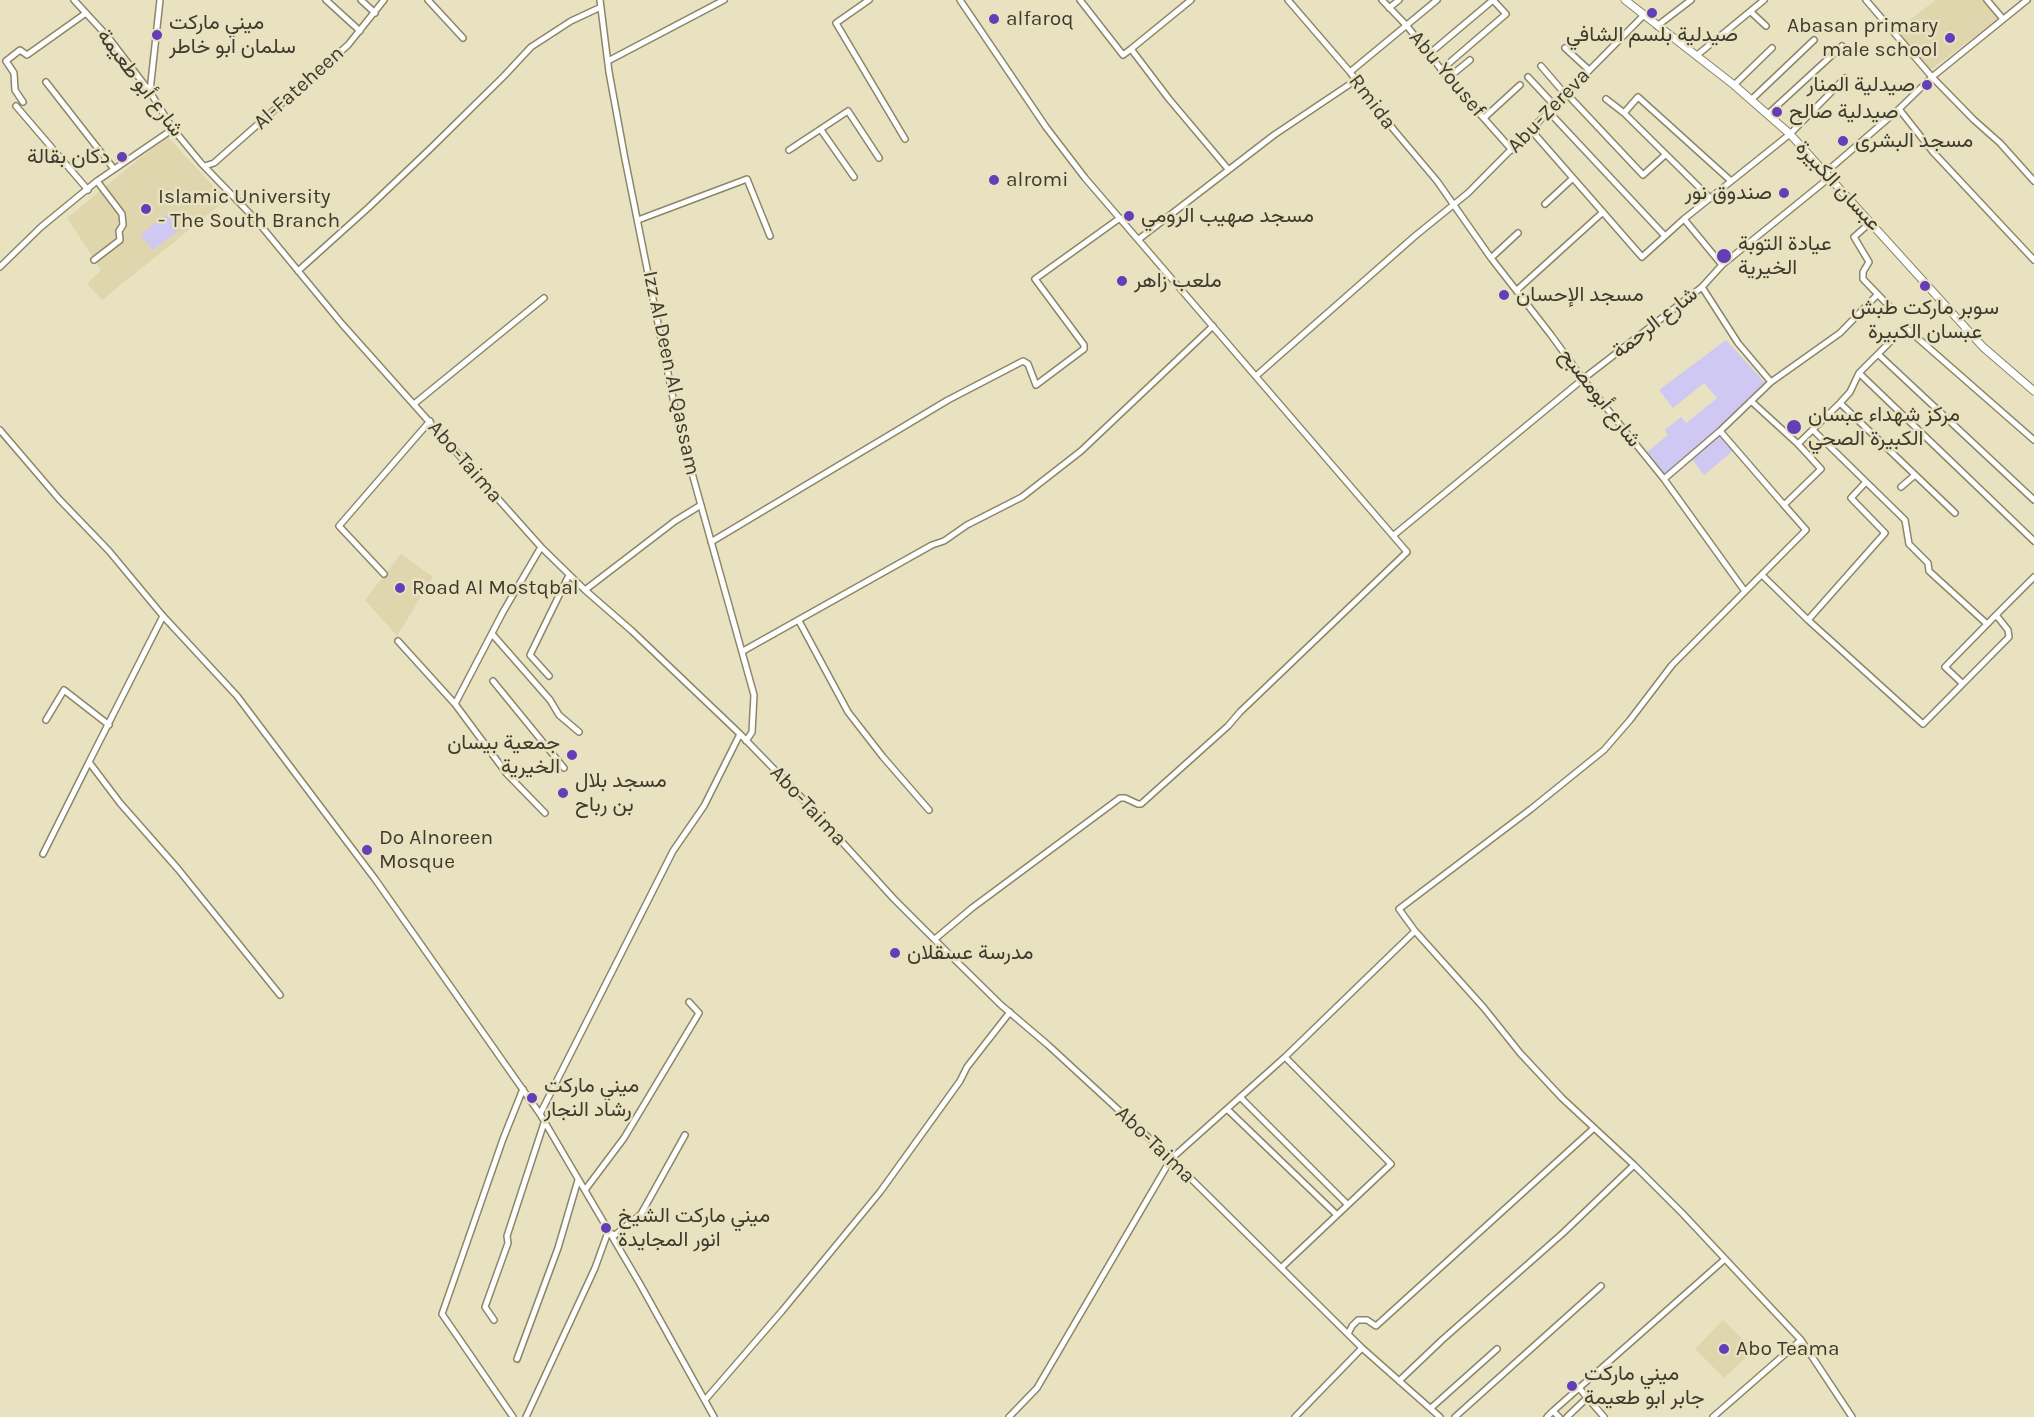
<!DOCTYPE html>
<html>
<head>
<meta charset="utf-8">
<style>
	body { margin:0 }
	canvas { display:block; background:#e8e2c0 }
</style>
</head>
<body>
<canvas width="2034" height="1417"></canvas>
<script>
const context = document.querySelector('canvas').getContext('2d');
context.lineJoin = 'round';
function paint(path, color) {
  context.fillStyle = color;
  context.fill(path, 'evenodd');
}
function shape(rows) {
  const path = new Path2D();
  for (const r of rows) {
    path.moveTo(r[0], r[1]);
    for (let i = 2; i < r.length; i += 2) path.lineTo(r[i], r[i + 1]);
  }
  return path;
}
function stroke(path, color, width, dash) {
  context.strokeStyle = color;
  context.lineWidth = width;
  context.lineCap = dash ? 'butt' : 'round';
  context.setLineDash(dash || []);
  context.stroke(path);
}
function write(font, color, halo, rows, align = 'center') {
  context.font = font + ' Karla,Vazirmatn,sans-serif';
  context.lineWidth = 5;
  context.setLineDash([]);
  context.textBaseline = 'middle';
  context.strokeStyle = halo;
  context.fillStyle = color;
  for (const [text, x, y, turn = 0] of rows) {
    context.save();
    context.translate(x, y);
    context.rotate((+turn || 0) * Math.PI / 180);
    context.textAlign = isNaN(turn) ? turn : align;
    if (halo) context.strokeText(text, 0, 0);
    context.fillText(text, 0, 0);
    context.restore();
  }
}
const built = shape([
	[1936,0,1986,0,2000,17,1928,72,1895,31],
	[167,136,226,200,102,300,87,284,101,270,67,218],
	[401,554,433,577,397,636,365,600],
	[1723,1320,1754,1350,1724,1378,1695,1349]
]);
const green = shape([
	[168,213,180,229,153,250,140,235],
	[1726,340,1766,384,1716,434,1665,474,1647,452,1668,435,1665,430,1681,417,1686,423,1717,398,1704,383,1673,408,1659,390],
	[1718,436,1723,436,1734,450,1704,475,1691,458]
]);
const minor = shape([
	[74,0,108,37,150,92,173,129,201,163,257,221,342,324,541,547,585,590,632,631,740,734,801,797,894,899,947,952,1001,1005,1048,1045,1162,1150,1362,1348,1440,1417],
	[326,0,360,31],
	[361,0,375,13],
	[428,0,463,38],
	[600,0,609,72,625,159,678,423,754,695,752,732,746,741],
	[869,0,836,23,905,139],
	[1080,0,1123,55,1131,49],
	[1191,0,1131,49,1169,99,1228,169],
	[1288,0,1350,72,1394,130,1437,181,1491,258,1551,335,1583,379,1664,479,1744,590],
	[1382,0,1407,26,1448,78,1512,150],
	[1866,0,1932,77,1974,120,2000,143,2034,181],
	[1987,0,2003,19],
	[1389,8,1399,0],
	[1751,12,1766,26],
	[1657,26,1691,0],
	[1565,48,1589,70],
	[1429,54,1493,0,1506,14,1441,70],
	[1696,56,1764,0],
	[608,61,724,0],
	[1541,66,1565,94],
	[1350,72,1437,0],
	[1528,77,1555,106],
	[1448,78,1470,60],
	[46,82,114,169],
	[1734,85,1772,48],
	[150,91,160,0],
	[1566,93,1643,175,1665,155],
	[1606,99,1624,113,1710,198],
	[1751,100,1814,40],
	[23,102,15,90,14,73,6,61,20,50,27,55,86,13],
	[16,106,88,190],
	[1899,109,1933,152,2034,260],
	[1549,112,1665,236],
	[1624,113,1638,97,1731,181],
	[1768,114,1842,46],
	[1484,118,1520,85],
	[821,130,854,177],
	[1531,130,1642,257,1684,219,1790,134,1845,78],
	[789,150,848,111,879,158],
	[205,166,214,163,348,45,384,0],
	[1825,173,1899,109,1932,77,2027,0],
	[1545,204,1573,178],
	[1684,219,1722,265],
	[638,220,747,179,770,236],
	[1871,222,1854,237,1869,262,1863,272,1863,279,1889,306],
	[1139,239,1274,135,1356,80],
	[1491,258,1518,233],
	[94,260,120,240,119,231,123,225,122,214,97,181],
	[0,267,41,227,97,181,173,129],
	[298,271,368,208,431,148,504,76,531,47,571,21,601,7],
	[1702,287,1738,343,1771,382],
	[1517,290,1603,212],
	[1879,355,2034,500],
	[1859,373,2034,541],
	[1256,376,1415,236,1468,193,1643,16],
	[1751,401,1798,444],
	[1840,403,1955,513],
	[414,404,544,298],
	[0,430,59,499,109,551,163,616,237,696,375,879,540,1114,640,1284,714,1417],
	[1813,430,1905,520,1909,544,1928,563,1929,571,1987,624],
	[1720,431,1784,505],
	[1664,479,1720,431,1771,382,1840,333,1877,295],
	[1901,487,1915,475],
	[1394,535,1583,379,1702,287,1722,265,1829,178],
	[711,542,948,400,1023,361,1028,364,1036,385,1084,349,1084,345,1035,279,1120,218],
	[384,574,339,526,430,421],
	[1762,575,1808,620,1923,724,2009,637,2008,630,1996,615,2034,577],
	[585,590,675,521,701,505],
	[163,616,89,762,120,803,178,869,280,995],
	[1808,620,1885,533,1851,498,1865,483],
	[799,621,848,712,883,757,929,810],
	[493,635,550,700,559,715,579,732],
	[398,641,455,704,507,774,545,813],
	[743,651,932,545,944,541,967,525,1022,497,1081,451,1213,326],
	[549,676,530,655,569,575],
	[493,681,564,768],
	[1962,683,1945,667,1996,615],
	[455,704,503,612,541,547],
	[46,720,64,690,109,725],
	[43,854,89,762],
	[1415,931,1484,1008,1520,1053,1562,1098,1634,1165,1683,1214,1801,1340,1852,1417],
	[935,939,972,908,1120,798,1125,798,1138,804,1141,804,1228,726,1240,712,1407,552,1085,178,1046,127,960,0],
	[1240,1097,1347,1204],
	[1227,1109,1337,1215],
	[540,1114,673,851,704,806,740,734],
	[585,1190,624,1138,699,1013,689,1002],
	[1282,1267,1391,1164,1285,1057],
	[494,1320,485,1307,508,1243,507,1236,544,1123],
	[1348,1334,1352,1326,1358,1320,1367,1320,1376,1326,1594,1128],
	[517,1359,558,1248,578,1180],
	[1399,1381,1442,1340,1563,1233,1634,1165],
	[1579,1388,1604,1417],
	[705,1400,782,1311,880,1192,960,1081,967,1067,1010,1012],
	[1431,1408,1497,1349],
	[1553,1411,1725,1259],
	[513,1417,442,1314,503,1139,523,1089],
	[526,1417,595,1268,608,1232,615,1235,641,1214,685,1135],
	[1009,1417,1037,1388,1171,1159,1285,1057,1415,931,1399,909,1531,809,1604,750,1630,720,1672,665,1806,530,1784,505,1821,469,1798,444,1840,403,1850,392,1859,373,1905,327,2034,440],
	[1295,1417,1362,1348],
	[1455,1417,1601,1286],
	[1547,1417,1553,1411,1559,1417],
	[1567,1417,1588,1397],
	[1713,1417,1801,1340]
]);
const major = shape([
	[1625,0,1734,85,1790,134,1983,347,2034,391]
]);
const markers = [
	[1652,13,6,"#633eb6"],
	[994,19,6,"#633eb6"],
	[157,35,6,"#633eb6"],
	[1950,38,6,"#633eb6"],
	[1927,85,6,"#633eb6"],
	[1777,112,6,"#633eb6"],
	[1843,141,6,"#633eb6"],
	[122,157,6,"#633eb6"],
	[994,180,6,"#633eb6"],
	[1784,193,6,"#633eb6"],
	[146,209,6,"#633eb6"],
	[1129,216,6,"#633eb6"],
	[1724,256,8,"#633eb6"],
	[1122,281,6,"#633eb6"],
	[1925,286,6,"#633eb6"],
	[1504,295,6,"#633eb6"],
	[1794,427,8,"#633eb6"],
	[400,588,6,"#633eb6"],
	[572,755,6,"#633eb6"],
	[563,793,6,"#633eb6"],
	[367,850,6,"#633eb6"],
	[895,953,6,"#633eb6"],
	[532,1098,6,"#633eb6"],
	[606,1228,6,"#633eb6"],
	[1724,1349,6,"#633eb6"],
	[1572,1386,6,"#633eb6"]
];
const poiNames = [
	["alfaroq",1006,19],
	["ميني ماركت",169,23],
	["سلمان ابو خاطر",169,47],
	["Abasan primary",1938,26,"right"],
	["male school",1938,50,"right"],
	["صيدلية بلسم الشافي",1652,35,"center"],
	["صيدلية المنار",1915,85,"right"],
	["صيدلية صالح",1789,112],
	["مسجد البشرى",1855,141],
	["دكان بقالة",110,157,"right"],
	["alromi",1006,180],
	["صندوق نور",1772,193,"right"],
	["Islamic University",158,197],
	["- The South Branch",158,221],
	["مسجد صهيب الرومي",1141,216],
	["عيادة التوبة",1738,244],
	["الخيرية",1738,268],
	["ملعب زاهر",1134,281],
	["مسجد الإحسان",1516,295],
	["سوبر ماركت طبش",1925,308,"center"],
	["عبسان الكبيرة",1925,332,"center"],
	["مركز شهداء عبسان",1808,415],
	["الكبيرة الصحي",1808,439],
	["Road Al Mostqbal",412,588],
	["جمعية بيسان",560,743,"right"],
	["الخيرية",560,767,"right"],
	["مسجد بلال",575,781],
	["بن رباح",575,805],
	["Do Alnoreen",379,838],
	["Mosque",379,862],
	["مدرسة عسقلان",907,953],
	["ميني ماركت",544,1086],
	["رشاد النجار",544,1110],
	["ميني ماركت الشيخ",618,1216],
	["انور المجايدة",618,1240],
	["Abo Teama",1736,1349],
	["ميني ماركت",1584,1374],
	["جابر ابو طعيمة",1584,1398]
];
const streetNames = [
	["Abu Yousef",1447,74,50],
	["شارع أبو طعيمة",140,83,53],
	["Al-Fateheen",299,88,-42],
	["Rmida",1372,102,53],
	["Abu-Zereva",1549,111,-46],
	["عبسان الكبيرة",1838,186,47],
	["شارع الرحمة",1655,323,-38],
	["Izz Al Deen Al Qassam",671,373,78],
	["شارع أبومصبح",1600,398,52],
	["Abo-Taima",465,462,49],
	["Abo-Taima",808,806,47],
	["Abo-Taima",1155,1145,44]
];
paint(built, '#dfd6ae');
paint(green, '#cfc8f3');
stroke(minor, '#8c8667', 8);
stroke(major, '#8c8667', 9);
stroke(minor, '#fff', 5);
stroke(major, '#fff', 7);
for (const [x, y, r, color] of markers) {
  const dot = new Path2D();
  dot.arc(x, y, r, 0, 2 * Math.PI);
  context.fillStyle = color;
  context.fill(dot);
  stroke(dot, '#e8e2c0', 2);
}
write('21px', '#3e3b2e', '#e8e2c0', poiNames, 'left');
write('21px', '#3e3b2e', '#e8e2c0', streetNames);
</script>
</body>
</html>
